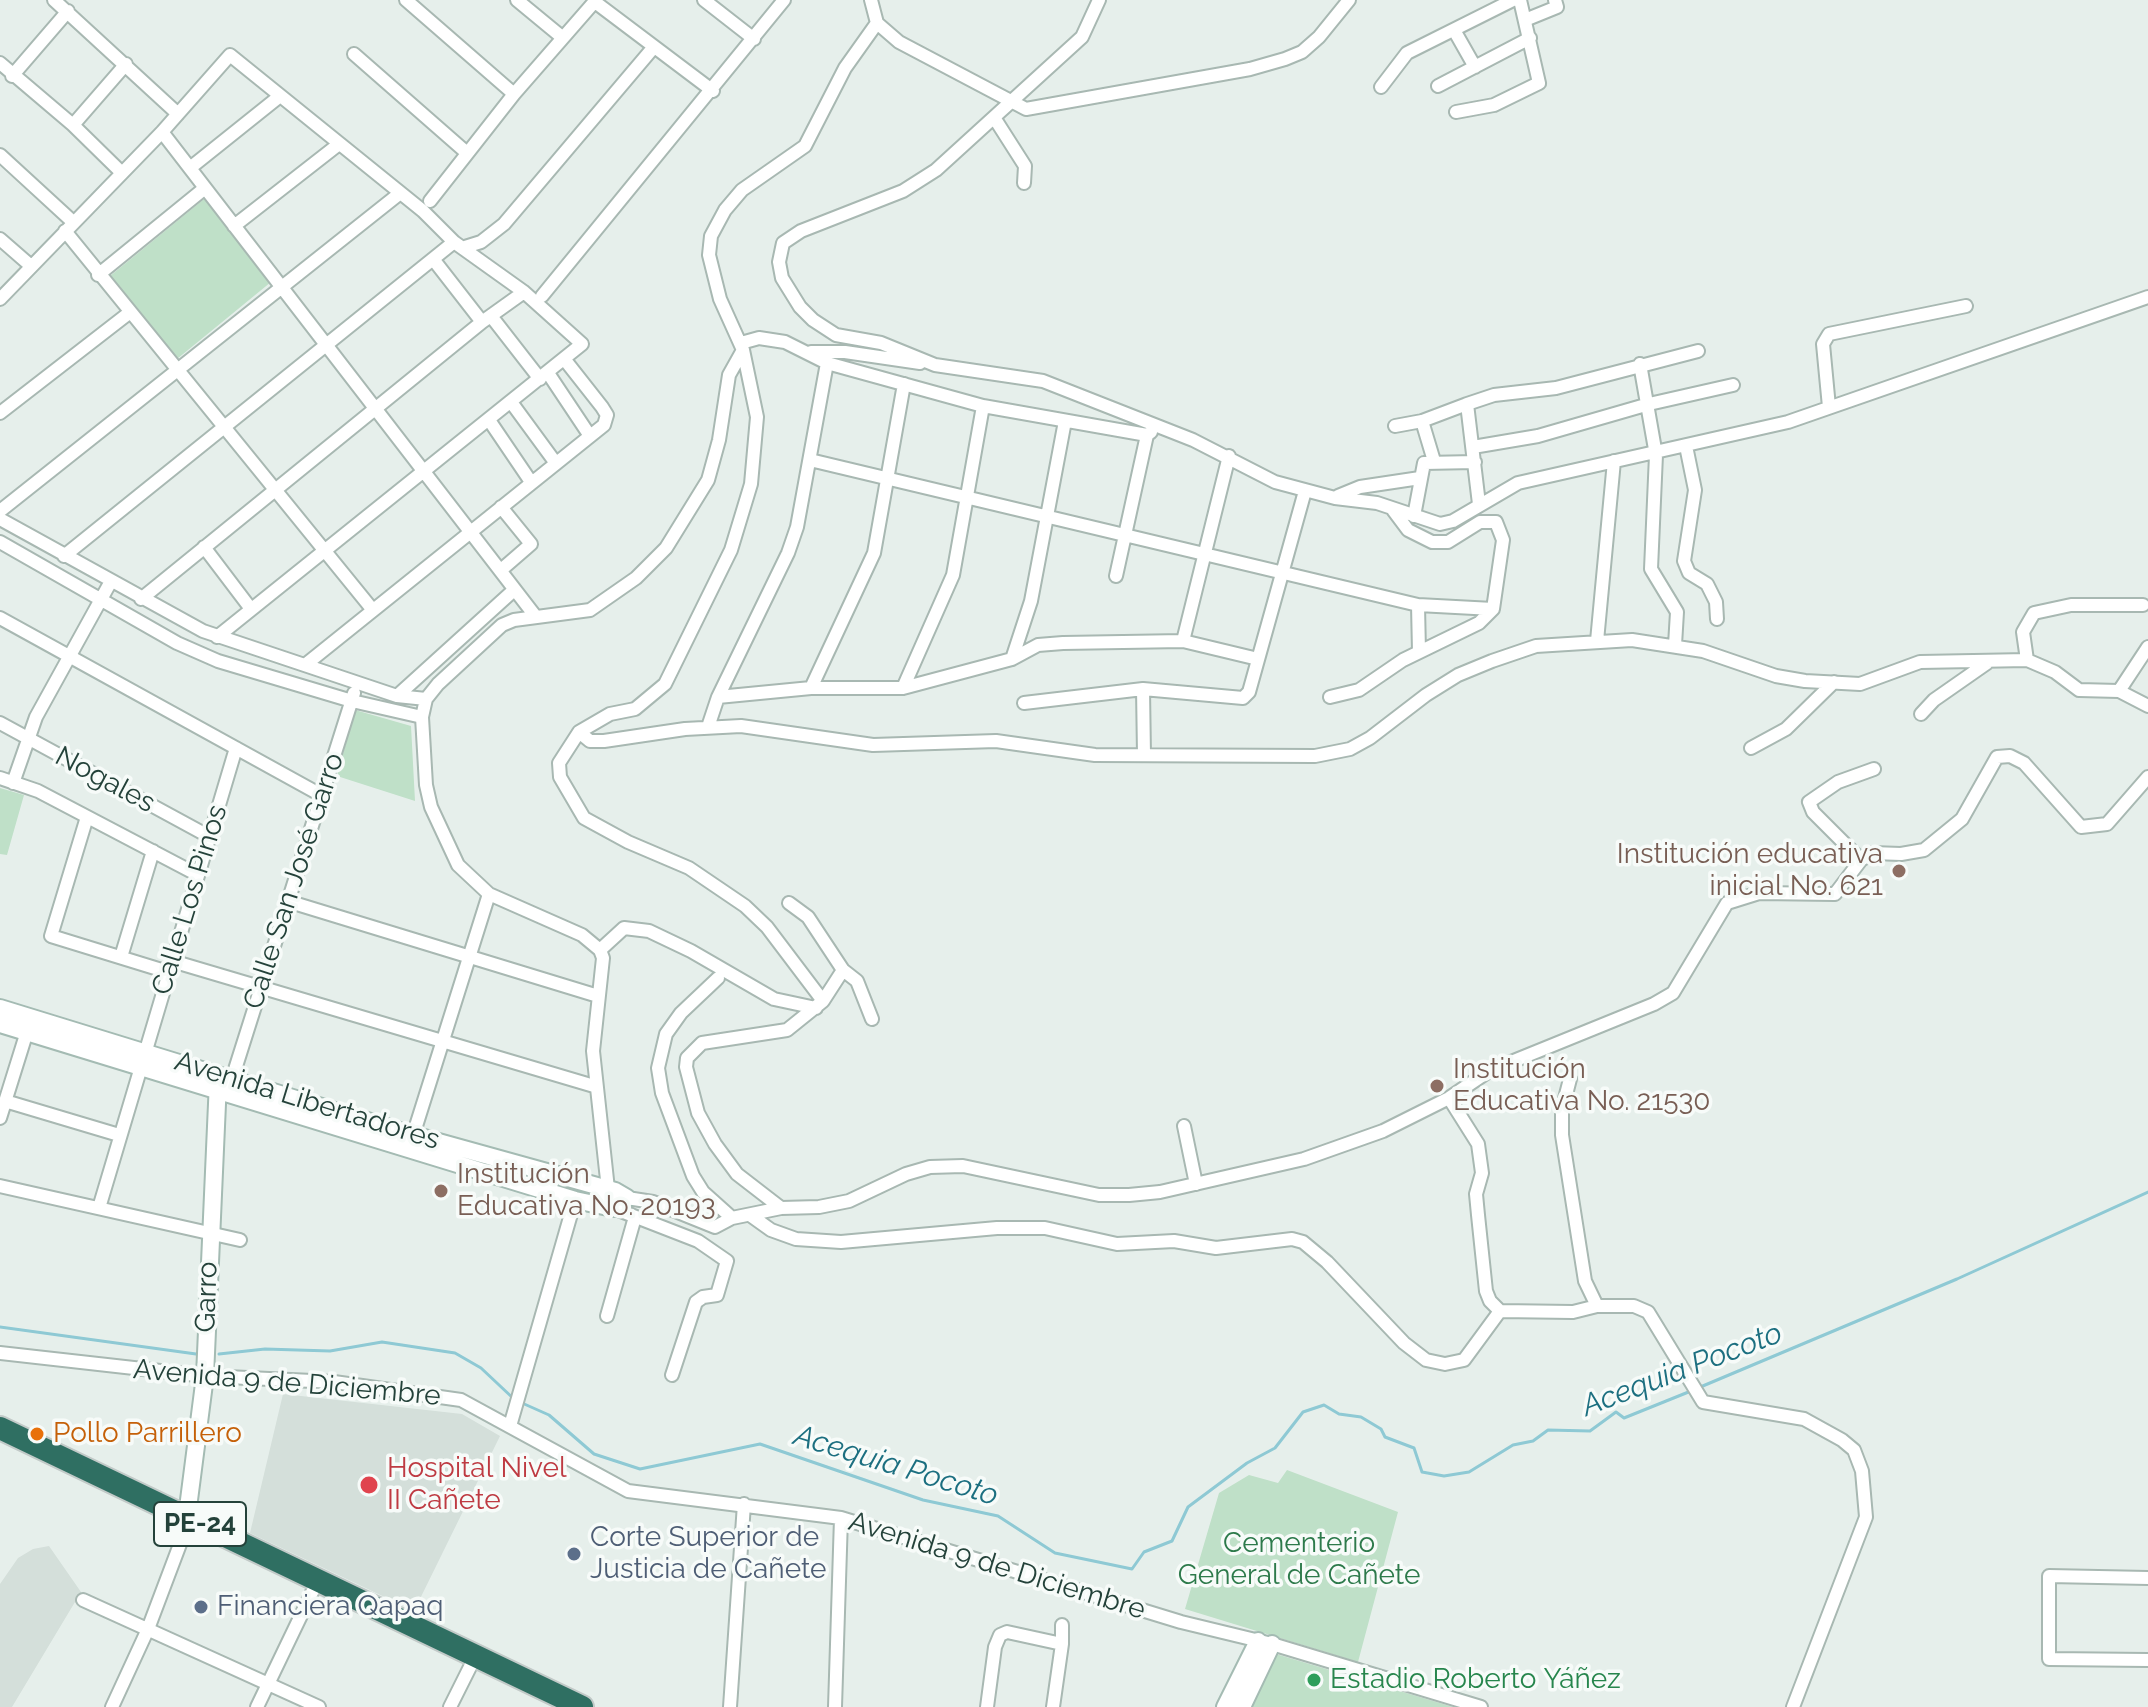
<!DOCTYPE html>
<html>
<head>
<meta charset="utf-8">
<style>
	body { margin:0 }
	canvas { display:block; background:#e6efeb }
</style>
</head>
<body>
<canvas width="2148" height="1707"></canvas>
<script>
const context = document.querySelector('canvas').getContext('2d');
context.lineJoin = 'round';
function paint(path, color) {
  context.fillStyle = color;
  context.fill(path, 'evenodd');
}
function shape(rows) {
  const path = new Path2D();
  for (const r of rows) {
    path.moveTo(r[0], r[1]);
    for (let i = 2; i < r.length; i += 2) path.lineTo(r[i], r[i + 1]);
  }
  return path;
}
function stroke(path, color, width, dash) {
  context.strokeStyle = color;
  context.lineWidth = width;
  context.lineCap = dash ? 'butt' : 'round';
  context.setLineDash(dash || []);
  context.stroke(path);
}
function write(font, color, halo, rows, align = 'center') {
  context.font = font + ' Raleway,sans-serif';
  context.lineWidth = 7;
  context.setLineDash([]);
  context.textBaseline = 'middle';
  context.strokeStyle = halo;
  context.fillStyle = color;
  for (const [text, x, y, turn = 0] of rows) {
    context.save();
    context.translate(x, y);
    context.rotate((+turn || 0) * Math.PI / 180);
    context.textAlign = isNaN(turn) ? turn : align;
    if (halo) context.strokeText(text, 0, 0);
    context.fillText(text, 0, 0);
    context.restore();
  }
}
const built = shape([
	[283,1394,462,1414,500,1436,414,1611,250,1533],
	[49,1546,81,1592,12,1707,0,1707,0,1584,18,1558,33,1549]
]);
const green = shape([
	[204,199,271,282,177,359,110,276],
	[355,710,411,726,415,801,337,776],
	[0,788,24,795,7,855,0,854],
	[1287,1470,1398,1512,1358,1662,1185,1609,1219,1493,1249,1475,1278,1483],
	[1276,1654,1453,1707,1250,1707]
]);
const stream = shape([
	[0,1327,196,1354],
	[219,1354,265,1349,330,1351,382,1342,455,1353,481,1368,515,1400],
	[1698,1388,1957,1279,2148,1192],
	[522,1403,549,1415,594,1454,640,1469,760,1444,923,1500,998,1516,1055,1553,1132,1569,1144,1552,1172,1541,1188,1507,1247,1463,1275,1448,1303,1412,1324,1405,1339,1414,1361,1417,1381,1429,1385,1437,1414,1448,1422,1472,1444,1476,1469,1472,1513,1445,1533,1441,1548,1430,1590,1431,1616,1412,1624,1418,1691,1391]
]);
const street = shape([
	[54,0,178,114],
	[406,0,514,94],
	[517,0,563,38],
	[704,0,754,39],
	[871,0,877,23,899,42,1026,109,1250,69,1285,59,1302,52,1319,37,1349,0],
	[1099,0,1082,37,936,170,903,191,801,231,783,243,779,262,782,278,800,307,813,320,836,335,881,343,935,365,1043,381,1193,440,1275,482,1335,498,1377,503,1440,524,1453,521,1518,483,1788,422,2148,297],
	[595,2,713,91],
	[1525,20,1557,7,1555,0],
	[1454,30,1475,67],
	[354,54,467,153],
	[0,63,73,125,122,173],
	[12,76,68,11],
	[1438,86,1530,38],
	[1381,87,1407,53,1513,0],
	[1456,112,1494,105,1539,83,1520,0],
	[995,119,1025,166,1024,183],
	[73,125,126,64],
	[162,132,536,617],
	[0,155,73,222],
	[190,168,280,96],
	[430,201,514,94,596,0],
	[234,226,339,144],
	[65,231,372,609],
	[0,239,31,266],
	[465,247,481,242,504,224,653,48],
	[433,259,482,322],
	[98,275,205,188],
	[542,296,784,0],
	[0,299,162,132,230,55,423,211,454,242,524,292,582,344,217,637],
	[491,316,540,379],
	[741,343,759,338,785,342,827,363,983,406,1147,435],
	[811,352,845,352,920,363],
	[1640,364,1656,455,1651,569,1677,612,1675,645],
	[548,373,590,436],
	[511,402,555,462],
	[1829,407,1823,344,1829,334,1966,306],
	[0,413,129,313],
	[489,420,531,482],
	[1422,421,1434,461],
	[1395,426,1422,421,1467,404],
	[1686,446,1695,490,1684,561,1689,573,1707,584,1716,602,1717,619],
	[1473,447,1538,436,1649,404,1733,385],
	[810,460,1418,605,1493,609],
	[1338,496,1360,487,1420,478],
	[1479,504,1467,404,1494,395,1556,388,1698,351],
	[0,511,399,194],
	[1414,516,1424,463,1475,462],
	[0,519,203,631,397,696,426,699],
	[0,542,177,643,218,661,352,701,422,717],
	[204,547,251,609],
	[64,556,454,242],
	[501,570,531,544,501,507],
	[1116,576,1147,435,1151,432],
	[141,599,482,322,524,292],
	[1418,605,1419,652],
	[0,618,321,795],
	[1183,641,1229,456],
	[1597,641,1614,461],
	[1012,659,1031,601,1065,421],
	[2027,660,2023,632,2034,613,2071,605,2143,605],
	[305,665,604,425,607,415,602,407,565,360],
	[811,688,874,553,904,384],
	[903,688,953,575,983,406],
	[1143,689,1144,755],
	[2119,691,2148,647],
	[397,696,514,590],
	[718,697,811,688,903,688,1012,659,1038,645,1063,643,1183,641,1258,659],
	[1330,697,1359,690,1403,660,1479,623,1493,609,1503,540,1496,522,1480,522,1448,542,1432,542,1408,530,1393,510],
	[1024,703,1143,689,1243,698,1249,692,1305,491],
	[1921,714,1934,700,1987,663],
	[0,723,210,837],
	[708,727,718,697,788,553,797,527,827,363],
	[579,732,590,741,604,741,685,729,741,726,873,745,996,741,1095,755,1315,756,1350,749,1370,738,1426,695,1458,675,1492,661,1536,646,1632,640,1703,651,1776,676,1805,681,1860,684,1920,662,2027,660,2055,672,2079,690,2119,691,2148,706],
	[1751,748,1786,729,1834,682],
	[0,778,38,791,198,875],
	[13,783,36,717,110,583],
	[87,817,51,936,168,972],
	[1861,860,1813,812,1809,802,1838,782,1874,769],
	[287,901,598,996],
	[789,903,808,917,843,970,823,1001],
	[600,950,624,928,649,931,691,951,774,999,816,1008],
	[121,957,153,851],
	[172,961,594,1086],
	[843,970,857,981,872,1019],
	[718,978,681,1013,666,1034,658,1068,662,1093,693,1176,703,1192,732,1218],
	[232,1079,354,693],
	[1570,1079,1562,1110,1562,1135,1585,1281,1597,1306,1634,1306,1648,1312,1703,1402,1804,1419,1842,1440,1854,1450,1862,1471,1866,1517,1793,1707],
	[1449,1098,1478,1144,1482,1173,1476,1194,1478,1215,1486,1291,1490,1301,1500,1311,1573,1312,1597,1306],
	[5,1101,119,1135],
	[0,1118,29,1025],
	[1184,1126,1196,1184],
	[411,1142,489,894],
	[0,1186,240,1240],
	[605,1197,608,1189,593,1051,603,958,600,950,582,935,489,894,458,865,431,807,426,785,422,717,426,699,438,684,502,625,514,620,590,610,636,578,666,548,708,480,719,440,729,375,743,350],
	[627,1198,653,1202,715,1227,732,1218,781,1208,819,1207,849,1201,906,1174,930,1167,963,1166,1099,1195,1129,1195,1160,1192,1304,1159,1383,1131,1449,1098,1489,1071,1654,1004,1673,993,1727,903,1759,893,1835,894,1861,860,1872,853,1901,854,1924,850,1962,819,1997,757,2010,756,2024,763,2081,827,2107,824,2148,777],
	[99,1208,236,748],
	[613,1208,698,1241,727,1261,717,1295,703,1297,696,1302,672,1375],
	[781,1208,737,1174,715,1144,698,1113,686,1067,687,1058,702,1043,787,1030,823,1001,767,927,745,906,689,868,628,842,584,818,560,777,559,763,579,732,610,714,635,709,665,684,731,550,751,484,757,417,743,350,720,299,709,255,711,236,725,210,742,190,805,146,845,68,877,23],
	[750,1215,771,1230,796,1239,841,1242,997,1228,1045,1228,1117,1244,1174,1241,1216,1248,1292,1239,1303,1242,1327,1262,1404,1343,1426,1360,1445,1364,1464,1360,1500,1311],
	[607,1316,635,1217],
	[0,1353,205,1376,334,1382,461,1400,628,1491,841,1518,1181,1622,1272,1644,1481,1707],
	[510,1426,575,1200],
	[2148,1578,2049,1576,2049,1659,2148,1660],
	[83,1600,319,1707],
	[1062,1644,1062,1625],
	[112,1707,148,1629,185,1531],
	[257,1707,318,1580],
	[450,1707,476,1655],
	[730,1707,744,1504],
	[835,1707,841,1518],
	[987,1707,995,1647,1000,1635,1007,1632,1062,1644,1053,1707]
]);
const secondary = shape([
	[0,1008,413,1135,615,1191,627,1198,613,1208,575,1200,0,1024],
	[185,1531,205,1376,218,1081],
	[1225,1707,1258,1641],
	[1242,1707,1272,1644]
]);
const highway = shape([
	[0,1428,582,1707]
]);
const markers = [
	[1899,871,8,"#8d6e63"],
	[1437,1086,8,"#8d6e63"],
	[441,1191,8,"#8d6e63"],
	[37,1434,8,"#e8710a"],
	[369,1485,10,"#e0444e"],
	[574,1554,8,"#5c6f8a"],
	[201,1607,8,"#5c6f8a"],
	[1314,1680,8,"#2e9e5b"]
];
const shields = [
	[200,1524,92]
];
const shieldNames = [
	["PE-24",200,1524]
];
const streetNames = [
	["Nogales",105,780,28],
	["Calle San José Garro",294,881,-72],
	["Calle Los Pinos",190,900,-73],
	["Avenida Libertadores",307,1101,17],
	["Garro",207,1297,-88],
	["Avenida 9 de Diciembre",287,1383,5],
	["Avenida 9 de Diciembre",997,1566,17]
];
const educationNames = [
	["Institución educativa",1883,855,"right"],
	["inicial No. 621",1883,887,"right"],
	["Institución",1453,1070],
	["Educativa No. 21530",1453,1102],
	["Institución",457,1175],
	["Educativa No. 20193",457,1207]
];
const foodNames = [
	["Pollo Parrillero",53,1434]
];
const healthNames = [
	["Hospital Nivel",387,1469],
	["II Cañete",387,1501]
];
const serviceNames = [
	["Corte Superior de",590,1538],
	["Justicia de Cañete",590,1570],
	["Financiera Qapaq",217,1607]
];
const parkNames = [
	["Cementerio",1299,1544],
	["General de Cañete",1299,1576]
];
const leisureNames = [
	["Estadio Roberto Yáñez",1330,1680]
];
const waterNames = [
	["Acequia Pocoto",1682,1370,-21],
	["Acequia Pocoto",896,1466,17]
];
paint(built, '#d4dfda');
paint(green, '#bfe0c8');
stroke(stream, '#8ec9d4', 3);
stroke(street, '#a8b8b2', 16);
stroke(secondary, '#a4bbb3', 20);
stroke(highway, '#c2cac8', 26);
stroke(street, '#fff', 12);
stroke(secondary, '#fff', 16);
stroke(highway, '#2f6f62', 22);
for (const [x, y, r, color] of markers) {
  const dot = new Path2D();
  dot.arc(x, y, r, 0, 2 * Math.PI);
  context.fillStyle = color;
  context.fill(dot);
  stroke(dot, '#f7fbf9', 3);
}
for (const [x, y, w] of shields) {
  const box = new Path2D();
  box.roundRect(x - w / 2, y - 22, w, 44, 6);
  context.fillStyle = '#f7fbf9';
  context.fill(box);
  stroke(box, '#24423a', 2);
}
write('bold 26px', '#24423a', null, shieldNames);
write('28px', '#24423a', '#f7fbf9', streetNames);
write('28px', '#785e54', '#f7fbf9', educationNames, 'left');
write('28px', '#c56008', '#f7fbf9', foodNames, 'left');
write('28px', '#be3a42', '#f7fbf9', healthNames, 'left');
write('28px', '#4e5e75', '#f7fbf9', serviceNames, 'left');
write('28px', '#2d7a4b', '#f7fbf9', parkNames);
write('28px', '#27864d', '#f7fbf9', leisureNames, 'left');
write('italic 30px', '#1c6f80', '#f7fbf9', waterNames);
</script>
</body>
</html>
